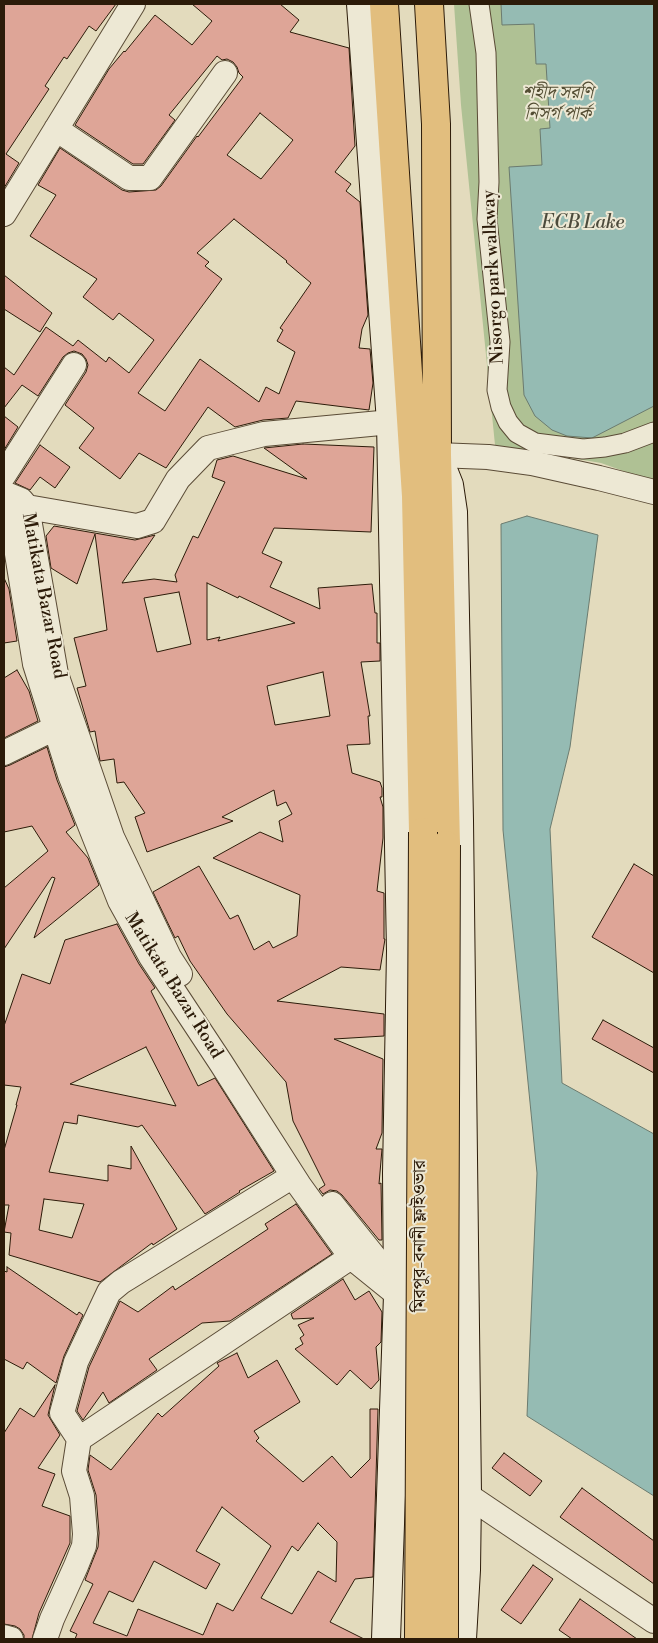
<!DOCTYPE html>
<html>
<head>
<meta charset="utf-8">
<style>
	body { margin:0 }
	#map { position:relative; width:658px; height:1643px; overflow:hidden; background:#e3dbbd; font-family:"Libre Bodoni",serif }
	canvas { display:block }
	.frame { position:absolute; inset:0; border:5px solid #2c1b09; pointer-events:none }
</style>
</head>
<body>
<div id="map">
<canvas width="658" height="1643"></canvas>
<div class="frame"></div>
</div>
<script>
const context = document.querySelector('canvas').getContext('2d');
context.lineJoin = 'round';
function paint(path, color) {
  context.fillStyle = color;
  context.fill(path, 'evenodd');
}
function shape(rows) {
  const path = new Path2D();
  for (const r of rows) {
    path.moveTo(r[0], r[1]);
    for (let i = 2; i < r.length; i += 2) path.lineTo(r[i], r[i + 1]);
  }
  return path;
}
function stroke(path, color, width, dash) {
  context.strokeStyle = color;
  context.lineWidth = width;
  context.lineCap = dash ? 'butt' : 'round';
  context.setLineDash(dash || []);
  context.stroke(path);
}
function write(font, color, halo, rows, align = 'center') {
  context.font = font + ' "Libre Bodoni","Noto Serif Bengali",serif';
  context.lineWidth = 4;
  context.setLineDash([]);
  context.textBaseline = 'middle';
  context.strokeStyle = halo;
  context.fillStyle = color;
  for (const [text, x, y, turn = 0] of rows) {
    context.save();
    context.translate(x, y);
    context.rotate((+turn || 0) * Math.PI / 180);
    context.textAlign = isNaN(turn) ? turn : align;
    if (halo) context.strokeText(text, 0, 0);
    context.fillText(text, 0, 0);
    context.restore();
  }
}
const green = shape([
	[454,4,654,4,654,482,601,463,495,445,461,105]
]);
const water = shape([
	[501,4,654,4,654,406,592,438,567,436,552,430,535,416,524,395,509,167,542,165,540,129,550,128,546,64,536,64,534,24,502,25,501,4],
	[527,516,598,535,570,747,550,829,562,1083,654,1134,654,1496,527,1416,537,1173,503,830,501,524,527,516]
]);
const building = shape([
	[4,4,116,4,96,31,89,26,67,59,64,57,45,86,49,89,6,154,19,163,4,188,4,4],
	[192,4,280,4,299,20,290,32,349,48,355,146,335,172,351,184,346,191,360,202,368,315,362,329,359,348,370,349,373,383,369,410,296,401,288,418,263,420,235,427,208,407,166,468,139,453,120,479,79,448,94,428,65,405,86,372,88,365,86,359,82,354,74,351,68,353,63,357,38,396,22,385,4,408,4,367,14,375,46,327,73,346,78,340,106,362,109,357,129,373,154,340,119,313,113,320,83,297,97,279,30,236,56,195,38,185,60,148,122,190,129,192,156,190,161,186,197,136,198,137,243,77,239,73,237,67,233,62,227,59,222,60,217,56,169,115,175,120,143,164,133,164,75,125,109,69,124,51,125,52,155,15,192,45,212,21,192,4],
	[260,113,293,140,261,179,227,155,260,113],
	[234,219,287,261,286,262,311,283,280,328,283,330,277,341,295,352,279,394,266,387,259,402,200,359,165,411,138,393,222,279,205,266,209,262,197,253,234,219],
	[4,275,52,313,40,332,4,309,4,275],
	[4,416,18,427,4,450,4,416],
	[303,444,374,447,371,532,274,528,262,553,282,562,270,587,320,609,318,588,372,584,375,613,377,613,377,643,380,643,380,661,361,662,370,716,368,716,370,744,347,745,352,773,380,782,382,788,382,797,380,797,383,807,383,838,377,891,384,893,384,939,385,939,380,970,341,967,277,1001,384,1014,384,1036,334,1039,383,1059,382,1133,376,1149,382,1149,379,1184,381,1183,382,1240,379,1240,342,1195,337,1191,330,1190,323,1194,319,1189,325,1185,293,1121,286,1082,227,1014,190,961,178,936,175,938,153,892,199,866,230,919,238,915,254,950,269,941,273,948,297,936,300,895,213,858,260,832,283,842,279,821,292,814,286,802,277,806,274,790,222,817,233,821,147,852,135,817,145,813,124,782,117,783,114,759,100,761,95,731,90,732,77,688,86,686,74,638,107,630,95,534,77,584,51,568,46,536,54,526,135,540,155,535,122,583,154,579,177,582,175,575,193,536,198,538,225,482,212,477,217,460,233,456,307,479,264,448,303,444],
	[207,583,238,598,239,596,295,623,218,641,220,637,207,640,207,583],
	[179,592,191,644,157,652,144,598,179,592],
	[323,672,330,716,275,725,267,686,323,672],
	[40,445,70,467,55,488,40,477,30,490,15,483,40,445],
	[4,578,9,589,17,641,4,643,4,578],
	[17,670,29,691,38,721,4,738,4,678,17,670],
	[47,747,57,780,75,825,66,832,88,858,99,885,34,938,55,878,52,877,4,949,4,888,48,851,32,826,4,832,4,767,10,765,47,747],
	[634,864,654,876,654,973,592,937,634,864],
	[117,924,139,964,155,988,151,991,198,1086,215,1078,274,1171,239,1191,240,1192,205,1214,142,1125,138,1127,78,1115,77,1124,64,1122,49,1172,108,1181,108,1165,131,1169,131,1146,177,1229,153,1245,152,1243,100,1282,9,1255,11,1233,4,1232,9,1205,4,1205,4,1150,17,1105,16,1105,21,1087,4,1085,4,1026,22,974,50,984,65,940,117,924],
	[146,1047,176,1106,70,1084,146,1047],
	[44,1199,84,1204,72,1238,39,1230,44,1199],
	[603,1020,654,1048,654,1073,592,1039,603,1020],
	[296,1204,332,1254,230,1321,202,1323,149,1359,157,1370,109,1403,103,1392,83,1420,77,1411,89,1367,120,1301,138,1312,173,1286,175,1290,268,1229,265,1224,296,1204],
	[7,1267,77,1315,79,1312,83,1315,64,1356,56,1383,27,1362,23,1369,4,1359,4,1271,7,1272,7,1267],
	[343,1279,355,1300,369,1291,382,1312,381,1342,376,1347,379,1380,371,1389,350,1370,337,1385,295,1349,303,1344,300,1338,304,1335,298,1325,314,1318,293,1319,291,1314,343,1279],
	[237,1353,248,1378,277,1360,300,1402,254,1431,259,1438,256,1441,303,1482,332,1456,351,1478,370,1459,370,1409,378,1409,373,1577,355,1579,330,1622,364,1639,75,1639,77,1634,70,1631,93,1584,85,1580,98,1547,99,1533,96,1495,88,1470,90,1455,111,1470,158,1413,162,1417,219,1366,217,1363,237,1353],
	[222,1507,271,1546,233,1611,217,1603,203,1635,138,1609,127,1636,93,1623,109,1591,133,1602,154,1561,206,1589,220,1564,196,1551,222,1507],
	[318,1523,337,1542,336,1582,318,1571,292,1614,261,1598,292,1546,298,1551,318,1523],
	[55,1385,48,1415,60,1435,38,1468,55,1474,42,1506,70,1516,70,1543,39,1613,32,1639,24,1639,24,1635,20,1629,15,1626,4,1624,4,1433,20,1408,34,1417,55,1385],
	[504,1453,542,1481,530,1496,492,1468,504,1453],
	[582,1488,654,1541,654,1584,560,1517,582,1488],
	[533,1565,553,1579,521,1624,501,1610,533,1565],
	[580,1599,637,1639,572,1639,559,1630,580,1599]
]);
const pedestrian = shape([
	[479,4,486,53,489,182,487,219,500,342,497,390,501,407,508,422,517,433,535,443,583,449,605,447,625,443,654,432]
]);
const minor = shape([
	[56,129,129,178,150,178,225,73],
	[4,214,133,4],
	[437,455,488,457,532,463,599,478,654,492],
	[4,475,74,365],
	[4,493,21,500,27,507,56,674,112,837,169,957,180,974],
	[4,506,10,511,35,664,70,775,120,901,151,957,221,1063,299,1185,351,1257,398,1295,413,1300],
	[27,507,137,526,153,521,178,479,208,448,264,434,391,422],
	[4,753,55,728],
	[332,1204,380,1264,391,1270],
	[79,1439,351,1257],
	[467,1495,654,1621],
	[4,1637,11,1639],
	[45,1639,52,1619,76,1566,84,1546,85,1534,82,1496,74,1471,79,1439,62,1413,76,1362,109,1292,121,1282,293,1176]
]);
const secondary = shape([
	[361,4,391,422,401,951,397,1173,398,1295,386,1639],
	[443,470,449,485,453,512,459,821,467,1495,466,1570,462,1639]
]);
const primary = shape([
	[384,4,416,496,423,832],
	[429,4,436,124,437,455,446,845]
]);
const primaryBridge = shape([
	[419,1639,423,832],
	[444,1639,444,1357,446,845]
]);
const parkNames = [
	["শহীদ সরণি",558,94],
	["নিসর্গ পার্ক",558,115]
];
const streetNames = [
	["Nisorgo park walkway",494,277,-93],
	["Matikata Bazar Road",43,596,79],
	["Matikata Bazar Road",173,986,58],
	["মিরপুর-বনানী ফ্লাইওভার",421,1236,-90]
];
const waterNames = [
	["ECB Lake",583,223]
];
paint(green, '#afc194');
paint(water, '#95bbb3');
stroke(water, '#6b7b6f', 1);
paint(building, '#dea597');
stroke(building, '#2c1b09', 1);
stroke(pedestrian, '#5a4b36', 21);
stroke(minor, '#5a4b36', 26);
stroke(secondary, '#2c1b09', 30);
stroke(primary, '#2c1b09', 30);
stroke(pedestrian, '#ede8d4', 19);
stroke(minor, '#ede8d4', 24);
stroke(secondary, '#ede8d4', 28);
stroke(primary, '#e2be7e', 28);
stroke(primaryBridge, '#2c1b09', 30, []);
stroke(primaryBridge, '#e2be7e', 28);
write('italic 18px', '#534d33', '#ede8d4', parkNames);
write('18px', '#2c1b09', '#ede8d4', streetNames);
write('italic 19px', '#4c4b3c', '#ede8d4', waterNames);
</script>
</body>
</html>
